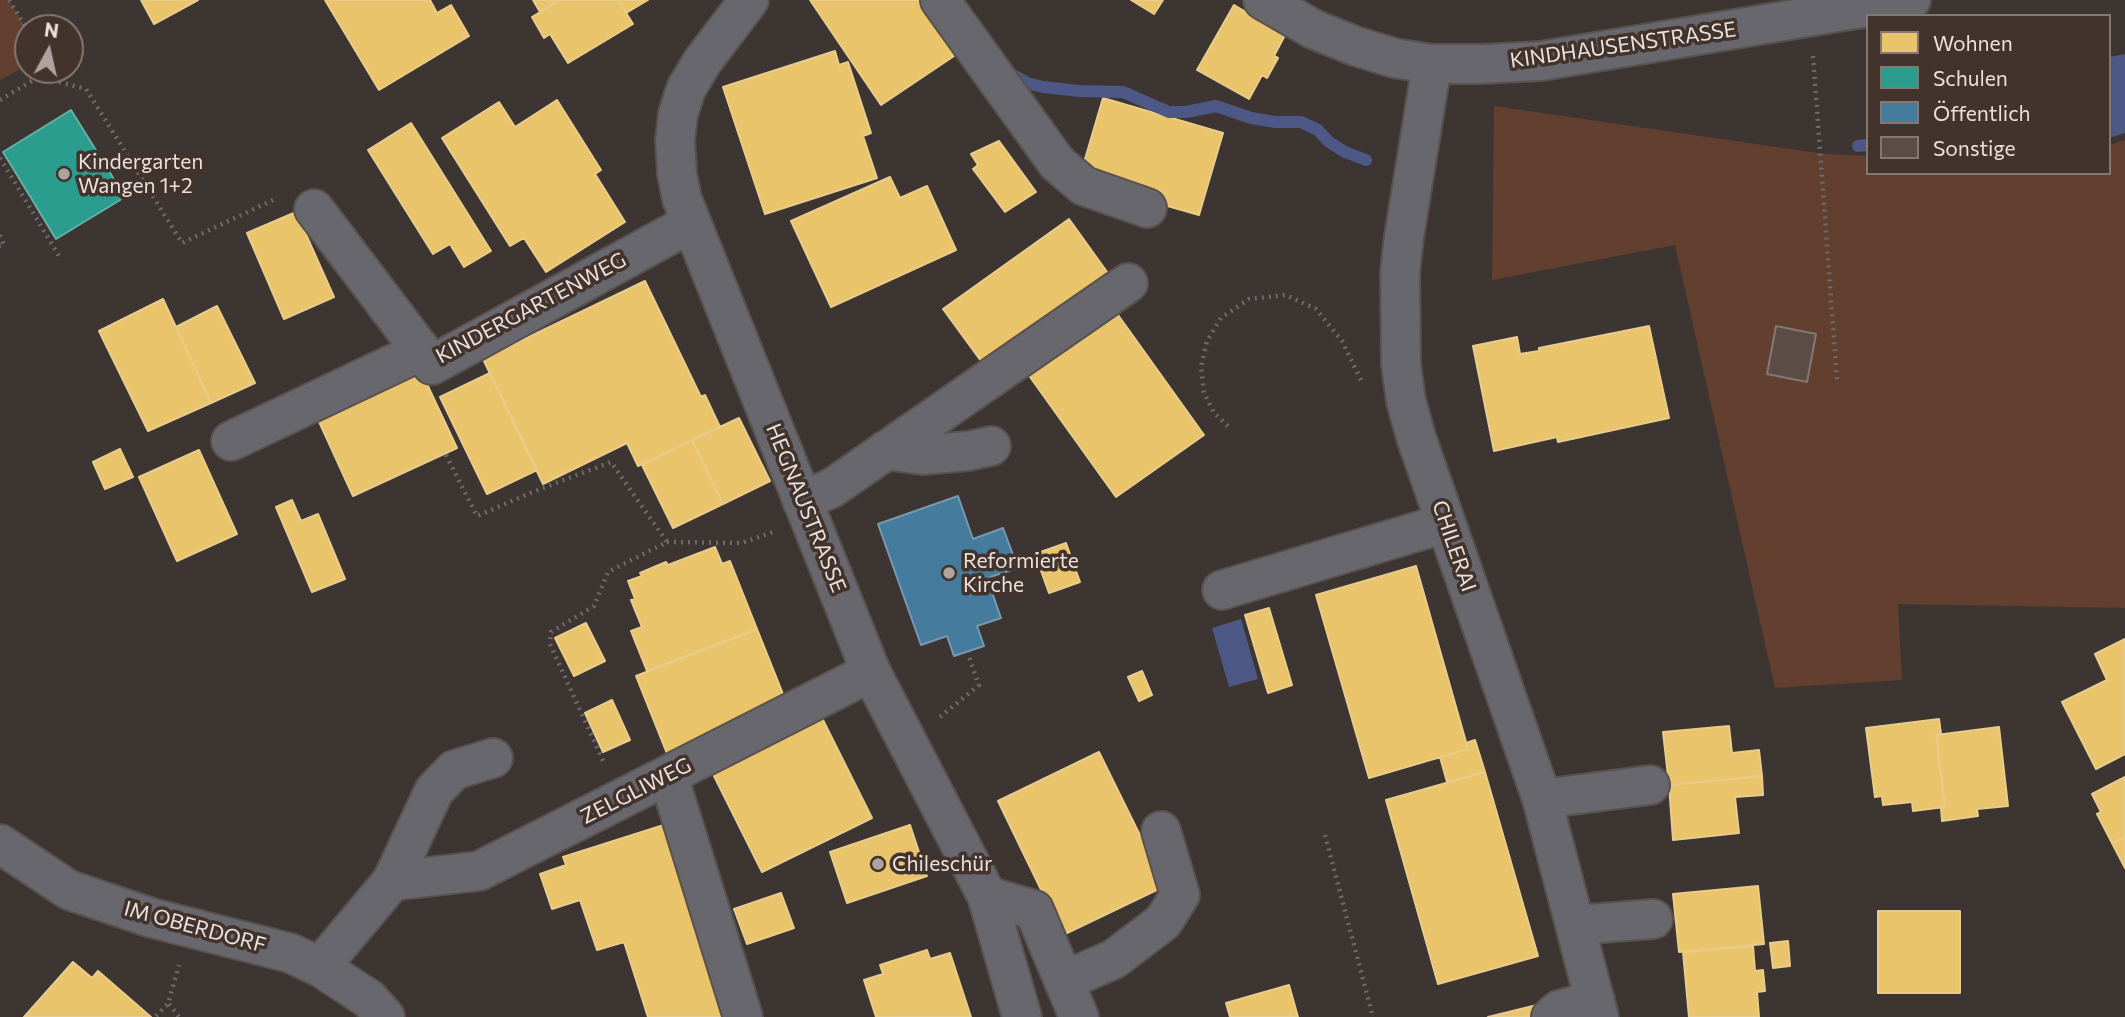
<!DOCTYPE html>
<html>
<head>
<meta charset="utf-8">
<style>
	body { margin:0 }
	#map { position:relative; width:2125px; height:1017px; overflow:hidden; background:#3d3531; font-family:Commissioner,sans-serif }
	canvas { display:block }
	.legend { position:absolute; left:1866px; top:14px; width:245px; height:161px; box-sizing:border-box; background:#42332c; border:2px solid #857872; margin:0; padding:9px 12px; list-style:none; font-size:21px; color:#eae0dc }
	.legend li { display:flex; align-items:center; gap:14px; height:35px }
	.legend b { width:35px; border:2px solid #857872 }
	.north { position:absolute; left:14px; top:14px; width:70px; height:70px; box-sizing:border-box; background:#42332c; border:2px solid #857872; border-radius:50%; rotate:8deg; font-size:19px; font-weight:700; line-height:28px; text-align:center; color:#eae0dc }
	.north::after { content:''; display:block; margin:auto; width:24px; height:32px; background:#ada4a0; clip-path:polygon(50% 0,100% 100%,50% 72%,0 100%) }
</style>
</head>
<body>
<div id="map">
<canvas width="2125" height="1017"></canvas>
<ul class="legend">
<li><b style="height:19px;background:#e9c46a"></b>Wohnen</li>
<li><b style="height:19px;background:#2a9d8f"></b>Schulen</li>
<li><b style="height:19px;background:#457b9d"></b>Öffentlich</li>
<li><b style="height:19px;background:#5b4d46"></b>Sonstige</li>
</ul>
<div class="north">N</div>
</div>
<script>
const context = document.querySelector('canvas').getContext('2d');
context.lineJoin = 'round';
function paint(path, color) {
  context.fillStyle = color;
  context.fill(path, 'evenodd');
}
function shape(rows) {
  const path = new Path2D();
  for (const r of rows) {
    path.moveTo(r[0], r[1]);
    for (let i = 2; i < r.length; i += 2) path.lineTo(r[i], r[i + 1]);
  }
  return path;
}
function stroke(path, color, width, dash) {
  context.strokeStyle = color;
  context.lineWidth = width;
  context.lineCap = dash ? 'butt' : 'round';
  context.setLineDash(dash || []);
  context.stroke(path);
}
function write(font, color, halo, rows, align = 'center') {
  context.font = font + ' Commissioner,sans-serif';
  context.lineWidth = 7;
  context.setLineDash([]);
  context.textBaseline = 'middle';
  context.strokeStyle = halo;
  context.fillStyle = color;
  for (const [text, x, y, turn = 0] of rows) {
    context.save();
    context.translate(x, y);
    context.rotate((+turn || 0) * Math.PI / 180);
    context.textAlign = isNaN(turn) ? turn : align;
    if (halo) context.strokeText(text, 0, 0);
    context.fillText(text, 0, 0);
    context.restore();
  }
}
const green = shape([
	[0,0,9,0,28,31,28,65,0,80],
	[1494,106,1825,154,1868,156,1868,173,2109,173,2109,145,2125,140,2125,608,1898,604,1902,680,1775,688,1675,245,1492,280]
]);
const water = shape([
	[2125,54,2125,133,2109,138,2109,57],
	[1241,619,1258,679,1229,687,1212,628]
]);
const homes = shape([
	[141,0,198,0,154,24,141,0],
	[325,0,430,0,437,13,451,5,469,36,379,90,325,0],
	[533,0,560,0,540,12,533,0],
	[560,0,618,0,633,24,568,63,550,34,544,38,532,17,560,0],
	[618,0,648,0,626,13,618,0],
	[810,0,926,0,960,52,881,105,810,0],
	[1131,0,1163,0,1154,14,1131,0],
	[1234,5,1285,35,1274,56,1278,58,1267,78,1262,75,1249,99,1197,70,1234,5],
	[835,51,839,65,848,62,871,133,863,136,877,178,765,214,723,87,835,51],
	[1103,98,1223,133,1199,215,1108,189,1080,176,1103,98],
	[557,100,601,170,595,174,625,222,546,272,524,238,510,246,442,138,499,102,515,127,557,100],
	[411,123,491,251,464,267,450,244,433,254,368,150,411,123],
	[999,141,1036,192,1005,212,973,169,978,165,971,154,999,141],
	[890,177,900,198,927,186,956,250,831,307,791,221,890,177],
	[296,212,334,297,284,319,247,233,296,212],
	[1069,219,1115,283,989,372,943,309,1069,219],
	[645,281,701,397,705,395,720,427,638,466,627,443,543,484,483,359,645,281],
	[163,299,211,403,148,431,99,331,163,299],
	[217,306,255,383,211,403,176,327,217,306],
	[1113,308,1204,435,1116,497,1025,370,1113,308],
	[1649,326,1669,418,1558,442,1557,437,1494,451,1473,346,1517,337,1520,354,1539,351,1539,348,1649,326],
	[419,367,457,448,353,496,316,415,419,367],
	[490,373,537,470,487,494,440,397,490,373],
	[739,418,770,481,723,504,692,440,739,418],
	[692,440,723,504,673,528,642,465,692,440],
	[120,449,133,477,105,489,93,462,120,449],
	[199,450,237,534,177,561,139,477,199,450],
	[292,500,301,521,318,514,345,579,312,592,276,507,292,500],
	[1066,543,1080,582,1049,593,1035,554,1066,543],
	[715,547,722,564,730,561,757,629,647,671,631,631,642,627,631,600,635,599,628,581,642,576,640,573,666,562,668,565,715,547],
	[1416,566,1468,749,1369,778,1316,595,1416,566],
	[1269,608,1292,685,1268,693,1245,615,1269,608],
	[586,623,605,661,574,676,555,638,586,623],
	[757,629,789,709,668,756,636,676,757,629],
	[2125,639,2125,754,2096,769,2062,702,2107,680,2095,654,2125,639],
	[1142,671,1152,695,1139,701,1128,677,1142,671],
	[612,700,630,740,603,752,585,713,612,700],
	[820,714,872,818,762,872,710,768,820,714],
	[1939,719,1941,734,1936,735,1945,807,1913,811,1912,802,1883,805,1882,796,1875,797,1866,728,1939,719],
	[1729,726,1732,753,1759,750,1762,776,1669,785,1663,732,1729,726],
	[1999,727,2008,806,1977,809,1978,816,1942,821,1941,808,1945,807,1936,735,1999,727],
	[1475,740,1485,772,1447,782,1440,757,1468,749,1466,743,1475,740],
	[1099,752,1165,886,1063,935,998,801,1099,752],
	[1485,772,1538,956,1438,984,1386,800,1485,772],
	[1762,776,1763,795,1735,797,1739,833,1673,840,1669,785,1762,776],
	[2125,777,2125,837,2112,843,2097,814,2101,812,2092,794,2125,777],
	[670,823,743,1017,648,1017,624,942,597,950,580,900,552,909,540,874,566,865,563,857,670,823],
	[910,825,927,876,847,903,830,852,910,825],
	[2125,837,2125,868,2112,843,2125,837],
	[1758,886,1764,944,1679,952,1673,894,1758,886],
	[781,893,794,928,747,944,734,909,781,893],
	[1878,911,1960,911,1960,993,1878,993,1878,911],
	[1788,941,1790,966,1773,968,1770,943,1788,941],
	[1753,946,1755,971,1763,970,1765,991,1757,992,1759,1017,1689,1017,1683,952,1753,946],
	[927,950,930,959,950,953,971,1017,876,1017,864,980,883,974,880,965,927,950],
	[73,962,92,978,98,971,151,1017,24,1017,73,962],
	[1289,985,1298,1017,1230,1017,1226,1003,1289,985],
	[1537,1005,1540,1017,1488,1017,1537,1005]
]);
const schools = shape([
	[71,110,125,197,56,239,3,152,71,110]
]);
const public = shape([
	[958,496,973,539,1003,528,1018,568,987,578,1001,618,977,626,984,646,954,656,947,636,921,645,878,524,958,496]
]);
const stream = shape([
	[1008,72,1027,83,1043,87,1079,91,1123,92,1169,112,1186,112,1216,106,1251,118,1275,122,1301,122,1318,130,1329,142,1345,152,1366,160],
	[1858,146,1868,145]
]);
const building = shape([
	[1776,326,1816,334,1807,382,1767,374,1776,326]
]);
const path = shape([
	[9,0,28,31],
	[1813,56,1837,380],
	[52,70,59,82,86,89,182,243,273,200],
	[0,100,50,70],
	[0,158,59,256],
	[0,235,4,245,0,246],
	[1228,426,1214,413,1204,393,1201,367,1207,341,1221,318,1249,299,1286,295,1316,309,1342,341,1361,380],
	[446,455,477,516,535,491,611,462,667,542,608,572,594,606,551,632,550,644,604,763],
	[667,542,742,543,773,532],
	[940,717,979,685,968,654],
	[1325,835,1373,1017],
	[169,1004,179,1017],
	[156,1016,168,1004,179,965]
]);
const minor = shape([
	[749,0,702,62,686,89,678,114,675,140,677,174,682,199,871,672,987,896,1022,1017],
	[940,0,1057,163,1084,186,1147,208],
	[1263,0,1313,29,1355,46,1394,58,1432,64,1482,64,1541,61,1911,0],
	[1432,64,1404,237,1400,272,1401,364,1406,401,1416,437,1542,799,1599,1017],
	[314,209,432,365,691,223],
	[231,441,421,351],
	[886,450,922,455,968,451,991,446],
	[802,501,832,488,1128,283],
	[1222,590,1446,523],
	[668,775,743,1017],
	[1542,799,1650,785],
	[0,844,69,890,152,918,290,953,320,967,369,999,385,1017],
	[392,881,479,871,871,672],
	[987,896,1034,910,1079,1017],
	[1576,925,1653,919],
	[320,967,392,881,434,791,454,770,493,758],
	[1064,981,1114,959,1163,922,1180,895,1161,831],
	[1551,1017,1559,1010,1595,1000]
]);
const markers = [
	[64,174,7,"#ada4a0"],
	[949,573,7,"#ada4a0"],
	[878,864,7,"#ada4a0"]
];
const streetNames = [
	["KINDHAUSENSTRASSE",1623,45,-8],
	["KINDERGARTENWEG",531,308,-28],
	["HEGNAUSTRASSE",806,508,68],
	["CHILERAI",1454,546,71],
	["ZELGLIWEG",636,791,-27],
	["IM OBERDORF",195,927,15]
];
const poiNames = [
	["Kindergarten",78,162],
	["Wangen 1+2",78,186],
	["Reformierte",963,561],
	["Kirche",963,585],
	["Chileschür",892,864]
];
paint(green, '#623f2f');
paint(water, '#4e5886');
paint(homes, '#e9c46a');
stroke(homes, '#e9cc8c', 2);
paint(schools, '#2a9d8f');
stroke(schools, '#64b1a6', 2);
paint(public, '#457b9d');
stroke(public, '#7699b0', 2);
stroke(stream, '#4e5886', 12);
paint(building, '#5b4d46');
stroke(building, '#807975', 2);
stroke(minor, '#58514d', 42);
stroke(path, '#6c6a6c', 4.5, [2, 5]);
stroke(minor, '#67676d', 38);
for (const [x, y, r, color] of markers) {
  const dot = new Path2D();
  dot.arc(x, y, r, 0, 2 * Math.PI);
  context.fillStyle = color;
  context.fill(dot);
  stroke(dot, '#42332c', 2.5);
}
write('21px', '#eae0dc', '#42332c', streetNames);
write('21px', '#eae0dc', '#42332c', poiNames, 'left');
</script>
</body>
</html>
